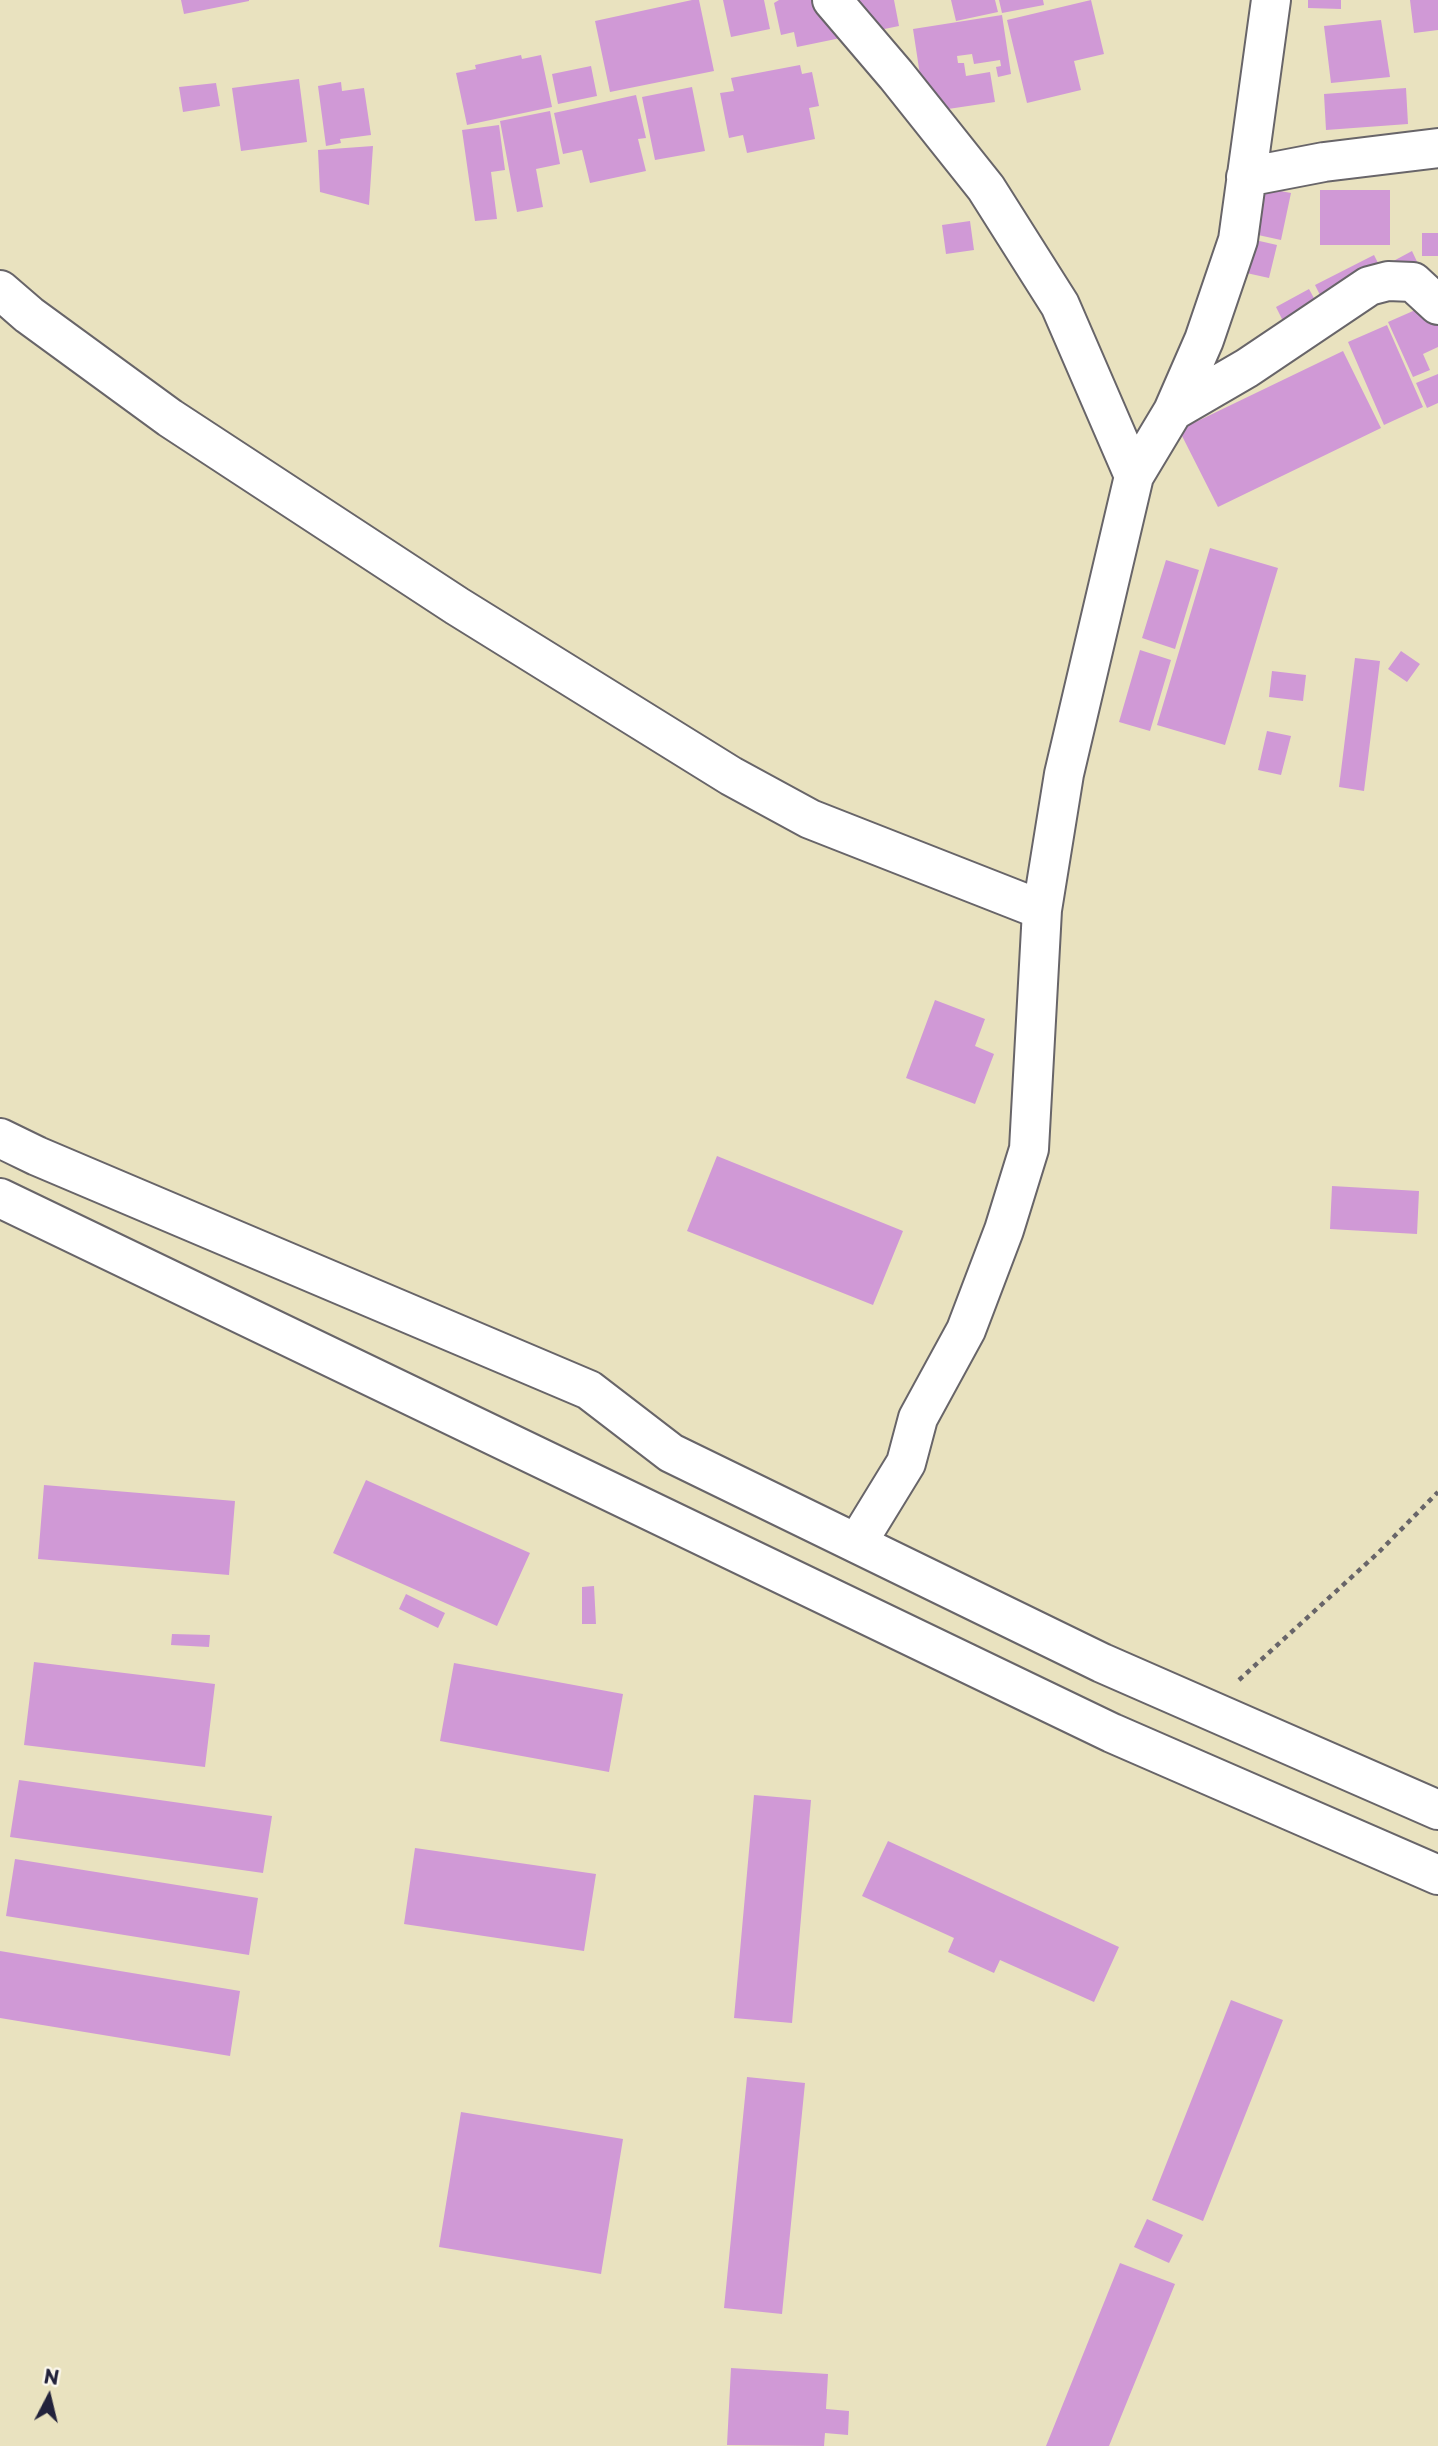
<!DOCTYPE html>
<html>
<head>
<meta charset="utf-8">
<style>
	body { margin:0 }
	#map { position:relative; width:1438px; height:2446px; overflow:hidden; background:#e9e2bf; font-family:"Playpen Sans",sans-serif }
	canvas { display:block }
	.north { position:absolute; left:14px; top:2362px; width:70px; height:70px; -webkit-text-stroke:5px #fbf7ec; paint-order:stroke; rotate:7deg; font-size:19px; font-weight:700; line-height:28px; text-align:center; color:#22223b }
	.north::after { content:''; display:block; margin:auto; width:24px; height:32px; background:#22223b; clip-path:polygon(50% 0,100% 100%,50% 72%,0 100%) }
</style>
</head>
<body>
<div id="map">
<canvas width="1438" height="2446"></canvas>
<div class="north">N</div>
</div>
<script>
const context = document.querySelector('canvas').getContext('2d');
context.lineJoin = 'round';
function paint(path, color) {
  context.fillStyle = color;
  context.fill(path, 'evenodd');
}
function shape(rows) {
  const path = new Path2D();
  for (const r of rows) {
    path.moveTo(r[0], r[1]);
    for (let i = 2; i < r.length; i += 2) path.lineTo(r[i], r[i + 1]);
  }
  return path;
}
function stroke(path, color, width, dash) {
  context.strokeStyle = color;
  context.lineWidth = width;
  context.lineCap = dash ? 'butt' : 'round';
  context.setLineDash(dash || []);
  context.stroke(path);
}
const building = shape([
	[181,0,249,0,249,1,184,14],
	[692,0,699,0,714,71,610,92,595,21],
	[723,0,764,0,770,29,731,37],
	[779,0,894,0,899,26,797,47,794,32,781,35,774,3],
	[951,0,995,0,998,12,956,21],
	[999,0,1043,0,1044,5,1002,13],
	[1091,0,1104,54,1074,61,1081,90,1027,103,1007,20],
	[1308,0,1341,0,1341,9,1308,8],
	[1410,0,1438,0,1438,30,1414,33],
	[1002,15,1011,74,998,77,996,67,1001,66,1000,60,974,64,972,54,957,56,958,63,964,63,966,76,990,72,995,102,948,109,927,121,913,29],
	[1381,20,1390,77,1331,83,1324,26],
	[521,55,522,59,541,55,552,107,467,125,456,73,476,69,475,65],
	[800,65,802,74,812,72,819,106,809,108,815,139,747,153,743,135,729,138,720,93,734,91,731,78],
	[591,66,597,96,558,104,552,74],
	[299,79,307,142,241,151,232,88],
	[341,82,342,91,364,88,371,135,340,139,341,143,326,146,318,86],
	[216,83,220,106,183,112,179,87],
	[692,87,705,151,655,160,642,97],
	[1406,88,1408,124,1326,130,1324,94],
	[636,95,646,138,638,139,646,171,590,183,582,150,563,154,554,113],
	[550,111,560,164,536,169,543,207,517,212,500,121],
	[499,125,505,170,491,172,497,219,475,221,462,130],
	[373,146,369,205,320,192,318,150],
	[1260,187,1291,193,1281,240,1249,233],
	[1320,190,1390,190,1390,245,1320,245],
	[970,221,974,250,946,254,942,225],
	[1422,233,1438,233,1438,256,1422,256],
	[1242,237,1277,245,1269,278,1233,270],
	[1412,251,1420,268,1386,265],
	[1374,255,1388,283,1329,313,1315,285],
	[1309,289,1321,311,1287,329,1276,307],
	[1429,304,1438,324,1438,347,1423,354,1430,370,1413,377,1388,322],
	[1387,325,1423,407,1384,425,1348,342],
	[1343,351,1381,428,1218,507,1179,430],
	[1438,374,1438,403,1427,408,1416,383],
	[1210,548,1278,568,1225,745,1157,725],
	[1166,560,1199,570,1175,649,1142,638],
	[1140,650,1171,660,1150,731,1119,722],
	[1401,651,1420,664,1407,682,1388,669],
	[1355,658,1380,661,1364,791,1339,787],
	[1272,671,1306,675,1303,701,1269,697],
	[1267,731,1291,736,1281,775,1258,770],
	[935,1000,985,1019,975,1046,994,1054,975,1104,906,1078],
	[717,1156,903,1231,873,1305,687,1231],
	[1332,1186,1419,1191,1417,1234,1330,1229],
	[366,1480,530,1553,497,1626,333,1553],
	[44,1485,235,1501,229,1575,38,1559],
	[594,1586,596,1624,582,1624,582,1587],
	[406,1594,445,1613,438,1628,399,1609],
	[172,1634,210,1635,209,1647,171,1645],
	[34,1662,215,1684,205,1767,24,1745],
	[454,1663,623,1694,609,1772,440,1741],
	[19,1780,272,1816,263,1873,10,1837],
	[754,1795,811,1800,792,2023,734,2018],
	[888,1841,1119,1947,1094,2002,1000,1960,994,1973,948,1952,954,1938,862,1896],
	[415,1848,596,1874,584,1951,404,1924],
	[15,1859,258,1898,249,1955,6,1916],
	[0,1951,240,1991,230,2056,0,2018],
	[1231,2000,1283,2020,1203,2221,1152,2200],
	[747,2077,805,2083,782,2314,724,2308],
	[461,2112,623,2139,601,2274,439,2247],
	[1147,2219,1183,2235,1169,2263,1134,2247],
	[1120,2263,1175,2284,1109,2446,1046,2446],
	[731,2368,828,2374,826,2409,849,2411,848,2435,825,2433,824,2446,727,2445]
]);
const path = shape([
	[1239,1680,1378,1553,1438,1492]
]);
const minor = shape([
	[832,0,896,75,986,188,1060,305,1134,476],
	[1246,177,1324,162,1438,148],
	[0,290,29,315,170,418,457,606,731,776,810,819,1042,910],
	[1173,411,1247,368,1369,286,1388,281,1413,282,1438,305],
	[857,1543,906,1463,918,1418,966,1330,1004,1230,1029,1149,1042,910,1064,774,1134,476,1173,411,1204,340,1238,240,1271,0]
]);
const major = shape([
	[0,1138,37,1156,589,1390,671,1453,1102,1663,1438,1810],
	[0,1198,1112,1733,1438,1875]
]);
paint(building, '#d099d6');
stroke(minor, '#686569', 42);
stroke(major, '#686569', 42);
stroke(path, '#686569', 4.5, [5, 5]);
stroke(minor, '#fff', 38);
stroke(major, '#fff', 38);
</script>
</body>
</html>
